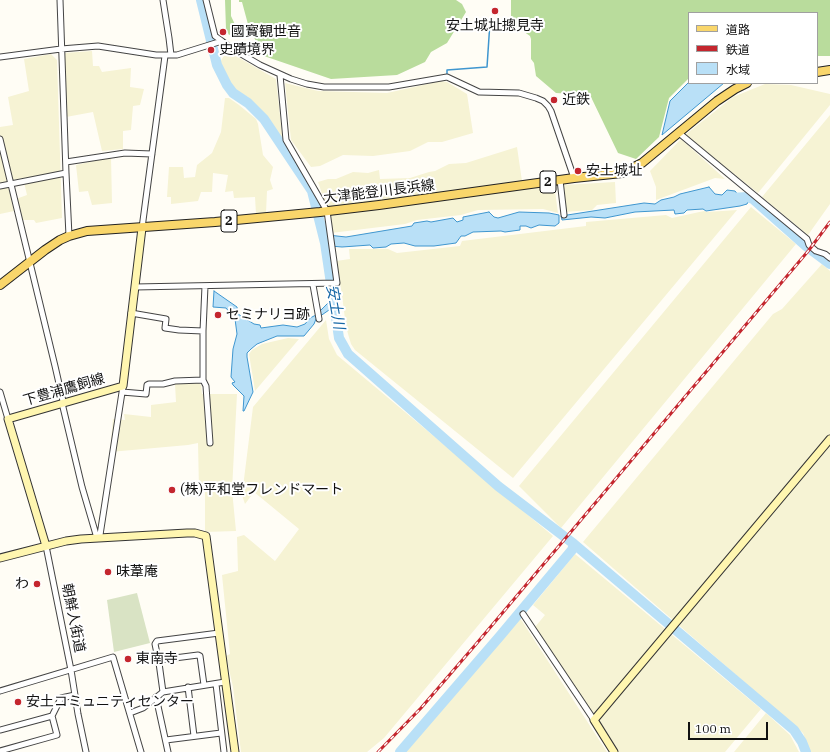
<!DOCTYPE html>
<html>
<head>
<meta charset="utf-8">
<style>
	body { margin:0 }
	#map { position:relative; width:830px; height:752px; overflow:hidden; background:#fffdf5; font-family:"IBM Plex Serif","Noto Sans JP",serif }
	canvas { display:block }
	.legend { position:absolute; left:688px; top:12px; width:130px; height:72px; box-sizing:border-box; background:#fff; border:1px solid #a0a0a0; margin:0; padding:5px 7px; list-style:none; font-size:12px; color:#111 }
	.legend li { display:flex; align-items:center; gap:8px; height:20px }
	.legend b { width:20px; border:1px solid #a0a0a0 }
	.scale { position:absolute; left:688px; top:722px; width:80px; height:18px; box-sizing:border-box; border:2px solid #111; border-top:0; padding-left:5px; font-size:12px; line-height:14px; white-space:nowrap; color:#111; -webkit-text-stroke:3px #fff; paint-order:stroke }
</style>
</head>
<body>
<div id="map">
<canvas width="830" height="752"></canvas>
<ul class="legend">
<li><b style="height:5px;background:#f9d66b"></b>道路</li>
<li><b style="height:5px;background:#c4262e"></b>鉄道</li>
<li><b style="height:11px;background:#b9e0f7"></b>水域</li>
</ul>
<div class="scale">100 m</div>
</div>
<script>
const context = document.querySelector('canvas').getContext('2d');
context.lineJoin = 'round';
function paint(path, color) {
  context.fillStyle = color;
  context.fill(path, 'evenodd');
}
function shape(rows) {
  const path = new Path2D();
  for (const r of rows) {
    path.moveTo(r[0], r[1]);
    for (let i = 2; i < r.length; i += 2) path.lineTo(r[i], r[i + 1]);
  }
  return path;
}
function stroke(path, color, width, dash) {
  context.strokeStyle = color;
  context.lineWidth = width;
  context.lineCap = dash ? 'butt' : 'round';
  context.setLineDash(dash || []);
  context.stroke(path);
}
function write(font, color, halo, rows, align = 'center') {
  context.font = font + ' "IBM Plex Serif","Noto Sans JP",serif';
  context.lineWidth = 4;
  context.setLineDash([]);
  context.textBaseline = 'middle';
  context.strokeStyle = halo;
  context.fillStyle = color;
  for (const [text, x, y, turn = 0] of rows) {
    context.save();
    context.translate(x, y);
    context.rotate((+turn || 0) * Math.PI / 180);
    context.textAlign = isNaN(turn) ? turn : align;
    if (halo) context.strokeText(text, 0, 0);
    context.fillText(text, 0, 0);
    context.restore();
  }
}
const farmland = shape([
	[92,51,93,66,99,66,102,72,131,68,130,87,144,89,140,105,133,106,131,130,123,131,123,149,102,151,93,112,66,117,64,53],
	[227,51,276,79,283,143,265,117,248,97,237,91,227,81,222,74,220,62],
	[51,54,57,60,62,218,36,223,34,220,23,220,16,199,27,195,23,178,7,181,14,211,0,214,0,127,13,125,8,97,29,91,24,59],
	[441,81,447,82,467,94,473,133,442,142,428,142,410,151,373,156,343,155,320,166,311,167,291,140,285,83,318,91,387,93],
	[765,84,791,85,830,94,830,105,758,193,685,135,733,97],
	[225,98,229,98,239,105,256,119,258,124,263,155,273,167,270,180,273,189,267,191,266,213,256,214,255,197,234,198,233,191,225,192,228,175,213,173,212,192,201,192,198,201,171,204,171,197,167,197,169,167,183,167,184,178,195,177,197,165,212,153,221,132],
	[830,115,830,204,808,235,762,197],
	[681,139,725,179,715,178,656,200,656,187,650,171],
	[517,147,522,181,327,208,318,182,328,179,336,179,353,172,368,173,379,170,380,179,410,178,429,172,435,171,449,164,466,163],
	[111,157,112,203,92,205,88,191,79,192,76,165],
	[615,182,616,203,597,205,592,210,565,212,563,185],
	[554,184,558,213,543,209,478,210,461,215,417,220,405,224,331,233,328,215],
	[751,207,796,244,561,528,519,486],
	[737,210,513,478,355,350,351,344,346,327,342,295,336,261,350,259,349,249,388,249,397,253,460,246,462,241,586,226,586,222,666,215,672,218,704,211,707,212],
	[822,264,830,271,830,752,810,752,803,733,583,542,773,314,782,309],
	[326,320,329,339,337,355,553,536,384,738,367,752,241,752,233,687,226,656,230,654,222,575,238,571,237,537,244,535,275,561,299,529,254,492,245,504,242,495,253,407],
	[288,338,299,339,255,391,249,354,252,350,262,344],
	[198,382,201,385,202,394,237,394,232,490,236,531,205,532,205,490,199,490,198,443,188,445,110,452,113,419,125,420,124,414,151,417,151,405,176,402,175,384],
	[575,554,761,709,725,752,618,752,535,627,545,615,533,605],
	[520,618,607,752,404,752],
	[766,713,790,735,799,752,734,752]
]);
const forest = shape([
	[225,0,231,0,231,16,238,31,229,35,226,29],
	[239,0,456,0,462,4,466,12,447,43,431,52,425,62,397,75,331,79,264,56,249,28,242,2,239,2],
	[511,0,830,0,830,56,817,56,817,13,689,13,689,78,669,98,659,137,636,159,618,153,590,95,556,93,536,76,534,63,531,59,531,39,530,36,513,24,511,20]
]);
const cemetery = shape([
	[137,593,150,643,114,652,107,600]
]);
const water = shape([
	[689,82,689,83,724,83,662,135,670,101,689,82],
	[709,187,715,194,722,195,727,190,735,191,739,196,750,198,747,204,740,206,706,211,703,209,687,210,684,213,675,214,674,210,635,212,605,218,591,217,562,220,561,216,644,203,655,204,661,200,674,197,680,194,709,187],
	[489,212,494,217,498,218,519,212,549,213,559,215,559,223,555,226,539,225,531,228,526,226,520,226,520,230,505,232,501,231,473,232,465,236,461,236,456,243,434,246,415,246,404,243,391,244,386,247,373,248,370,245,342,247,330,246,328,235,346,237,412,226,414,223,427,221,431,222,453,218,457,222,463,220,463,217,489,212],
	[214,291,237,307,238,314,254,324,260,325,261,328,283,325,297,327,305,324,310,318,316,315,328,303,331,312,329,310,316,319,314,324,304,336,277,336,257,344,251,349,247,353,247,357,253,392,244,411,243,411,244,396,233,385,232,383,235,382,231,377,233,349,237,334,235,319,226,308,213,307,214,291]
]);
const stream = shape([
	[447,75,447,70,487,67,490,22]
]);
const river = shape([
	[201,0,217,65,227,85,233,93,248,103,264,119,312,191,325,243,339,338,348,354,498,486,574,544,794,730,802,742,806,752],
	[731,198,748,197,753,199,806,246,830,264],
	[400,752,500,636,572,550,574,544]
]);
const street = shape([
	[163,0,169,38,171,55],
	[206,0,215,36,236,51,260,65,291,79,307,84,324,87,389,87,447,77,479,92,519,93,536,98,543,101,548,106,551,111,574,178],
	[0,57,61,49,98,46,156,55,177,55,222,41],
	[679,133,807,239,809,245,816,251,825,254,830,258],
	[0,139,55,366,63,401,62,403,82,487,97,538],
	[66,162,125,153,152,154],
	[66,173,69,236],
	[560,180,564,215],
	[0,186,66,173,60,0],
	[142,228,165,56],
	[313,285,319,319],
	[205,286,203,331,203,380,206,386,210,443],
	[135,287,337,283,327,211,286,140,280,75],
	[131,313,166,319,165,328,179,330,203,331],
	[0,392,8,419],
	[122,392,146,394,147,385,149,384,163,384,175,381,203,380],
	[97,538,100,535,123,386],
	[46,546,71,670,78,714,86,752],
	[523,614,594,720],
	[159,660,198,655,200,656,204,685],
	[216,684,224,752],
	[188,687,194,736],
	[0,691,113,657,141,752],
	[163,692,159,663,155,644,157,641,219,633],
	[156,697,168,752],
	[130,713,143,708,163,692,225,682],
	[52,716,61,698,75,695],
	[0,730,52,716,57,735,0,751],
	[166,740,221,733]
]);
const secondary = shape([
	[46,546,8,419,123,386,142,228],
	[0,558,66,541,81,539,187,533,195,533,206,536,235,752],
	[614,752,594,720,830,439]
]);
const primary = shape([
	[817,72,830,70],
	[0,285,45,250,60,240,69,236,87,231,215,222,320,212,379,205,574,178,622,173,642,163,717,101,735,89,747,83]
]);
const rail = shape([
	[378,752,421,708,477,643,809,250,830,222]
]);
const markers = [
	[495,11,4,"#c4262e"],
	[223,32,4,"#c4262e"],
	[211,50,4,"#c4262e"],
	[554,100,4,"#c4262e"],
	[578,171,4,"#c4262e"],
	[218,315,4,"#c4262e"],
	[172,490,4,"#c4262e"],
	[108,572,4,"#c4262e"],
	[37,584,4,"#c4262e"],
	[128,659,4,"#c4262e"],
	[18,702,4,"#c4262e"]
];
const shields = [
	[548,182,16],
	[229,221,16]
];
const shieldNames = [
	["2",548,182],
	["2",229,221]
];
const poiNames = [
	["安土城址摠見寺",495,26,"center"],
	["國寳観世音",231,32],
	["史蹟境界",219,50],
	["近鉄",562,100],
	["安土城址",586,171],
	["セミナリヨ跡",226,315],
	["(株)平和堂フレンドマート",180,490],
	["味葦庵",116,572],
	["わ",29,584,"right"],
	["東南寺",136,659],
	["安土コミュニティセンター",26,702]
];
const streetNames = [
	["大津能登川長浜線",379,192,-7],
	["下豊浦鷹飼線",64,390,-16],
	["朝鮮人街道",73,618,79]
];
const waterNames = [
	["安土川",335,307,80]
];
paint(farmland, '#f6f3d4');
paint(forest, '#b9dc9c');
paint(cemetery, '#d9e3c4');
paint(water, '#b9e0f7');
stroke(water, '#3f96cf', 1);
stroke(stream, '#3f96cf', 1.5);
stroke(river, '#b9e0f7', 10);
stroke(street, '#444', 7);
stroke(secondary, '#333', 9);
stroke(primary, '#222', 10);
stroke(street, '#fff', 5);
stroke(secondary, '#fff6b0', 7);
stroke(primary, '#f9d66b', 8);
stroke(rail, '#c4262e', 3);
stroke(rail, '#fff', 1.5, [4.5]);
for (const [x, y, r, color] of markers) {
  const dot = new Path2D();
  dot.arc(x, y, r, 0, 2 * Math.PI);
  context.fillStyle = color;
  context.fill(dot);
  stroke(dot, '#fff', 1.5);
}
for (const [x, y, w] of shields) {
  const box = new Path2D();
  box.roundRect(x - w / 2, y - 11, w, 22, 3);
  context.fillStyle = '#fff';
  context.fill(box);
  stroke(box, '#111', 1);
}
write('bold 13px', '#111', null, shieldNames);
write('14px', '#111', '#fff', poiNames, 'left');
write('14px', '#111', '#fff', streetNames);
write('italic 15px', '#1768a6', '#fff', waterNames);
</script>
</body>
</html>
